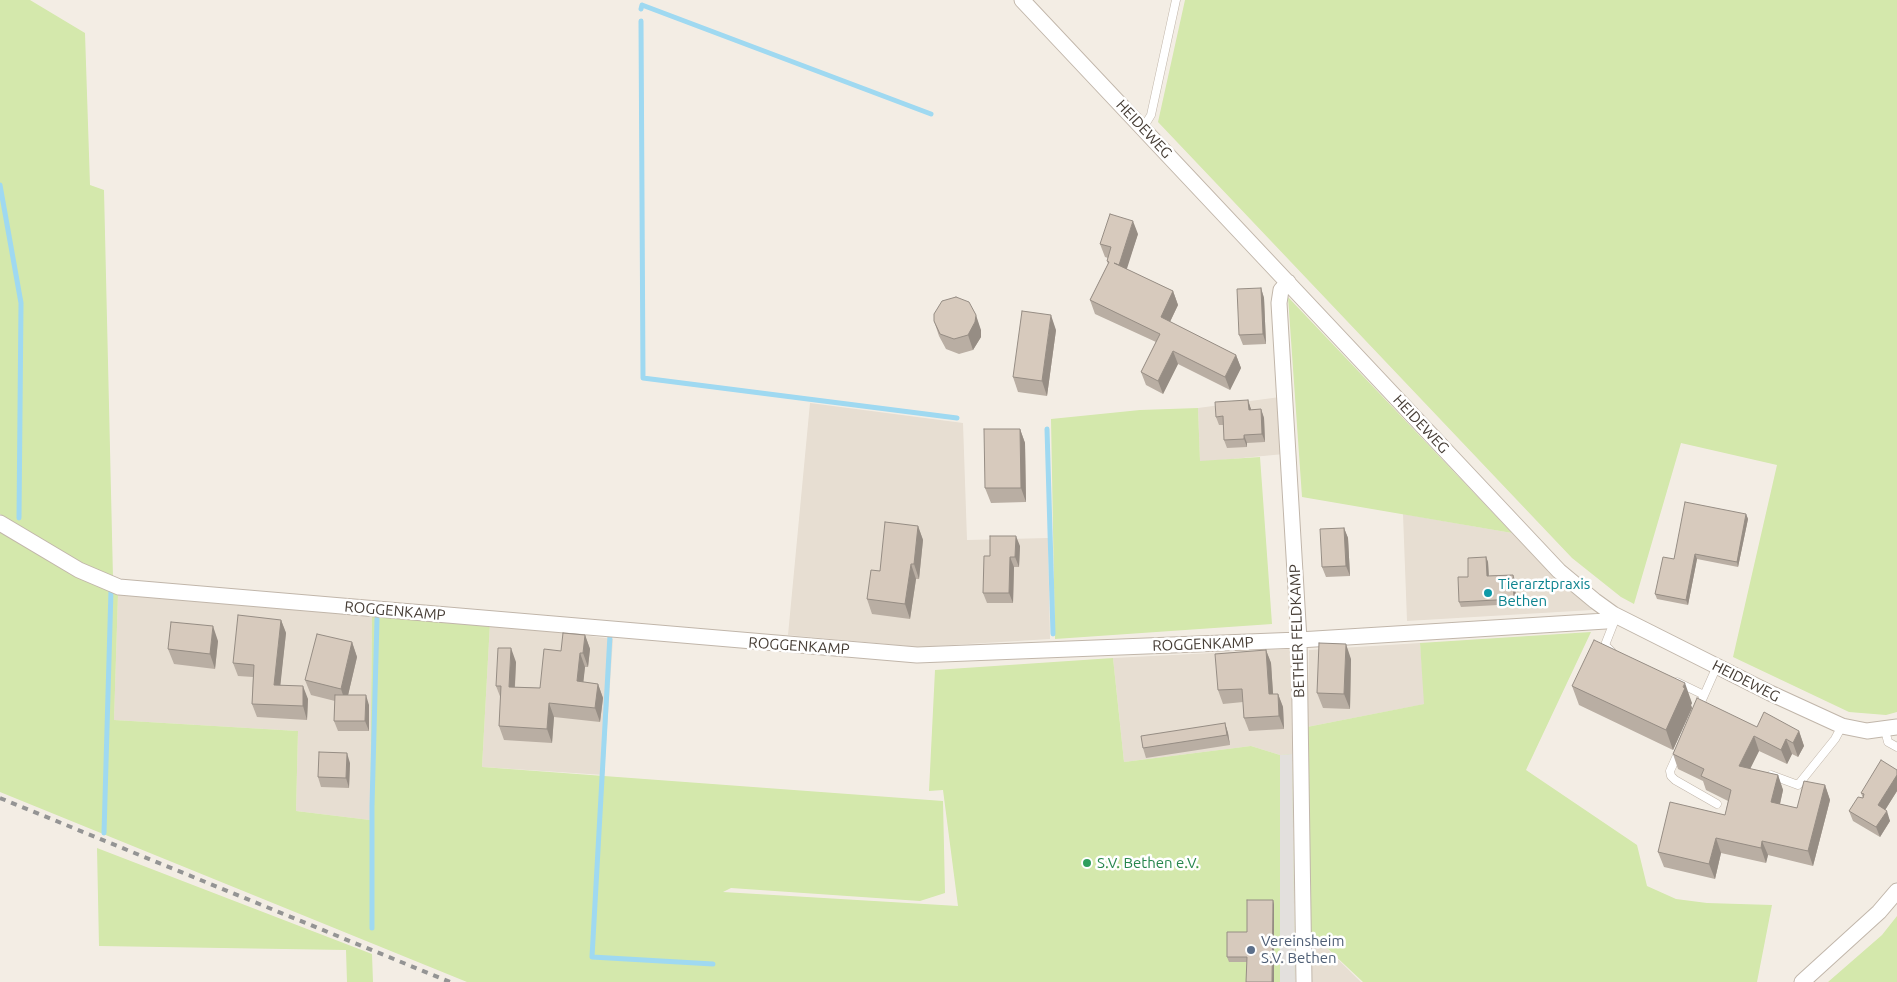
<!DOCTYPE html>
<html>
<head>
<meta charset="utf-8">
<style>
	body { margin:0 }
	canvas { display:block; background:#f3ede4 }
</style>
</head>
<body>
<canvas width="1897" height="982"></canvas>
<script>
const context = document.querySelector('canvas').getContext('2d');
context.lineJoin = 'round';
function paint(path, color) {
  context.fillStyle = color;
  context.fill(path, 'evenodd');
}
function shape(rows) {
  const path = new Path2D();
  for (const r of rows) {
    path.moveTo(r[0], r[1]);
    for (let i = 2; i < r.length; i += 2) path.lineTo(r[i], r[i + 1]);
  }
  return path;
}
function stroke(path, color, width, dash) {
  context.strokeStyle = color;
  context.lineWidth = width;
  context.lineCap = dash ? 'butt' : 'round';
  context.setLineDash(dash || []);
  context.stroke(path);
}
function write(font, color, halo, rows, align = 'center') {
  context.font = font + ' Ubuntu,sans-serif';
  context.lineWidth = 5;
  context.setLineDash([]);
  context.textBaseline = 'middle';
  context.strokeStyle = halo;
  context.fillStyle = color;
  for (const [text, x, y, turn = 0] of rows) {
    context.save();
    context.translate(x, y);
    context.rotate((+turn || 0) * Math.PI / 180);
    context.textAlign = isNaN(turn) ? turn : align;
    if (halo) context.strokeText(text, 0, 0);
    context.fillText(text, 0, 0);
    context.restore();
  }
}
const residential = shape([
	[1280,397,1284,454,1200,462,1198,408],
	[810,403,963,423,967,540,1048,538,1050,639,919,647,788,635],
	[1403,514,1512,533,1592,610,1407,621],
	[118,594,372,614,370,820,296,811,298,731,114,720],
	[490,623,613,639,604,775,482,767],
	[1420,643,1425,704,1307,727,1309,650],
	[1291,649,1292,754,1280,755,1251,746,1124,762,1113,658],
	[1311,933,1361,982,1312,982]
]);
const green = shape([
	[0,0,30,0,85,33,90,185,104,190,113,578,81,564,0,514],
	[1185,0,1897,0,1897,712,1886,715,1849,712,1733,657,1777,465,1681,443,1634,604,1621,597,1572,558,1158,122],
	[1288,297,1512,533,1302,497],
	[1198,408,1200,461,1260,457,1272,624,1055,639,1051,419,1140,410],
	[0,530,118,594,114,720,298,731,296,811,370,820,372,614,490,623,482,767,943,801,945,893,920,901,731,888,723,892,958,906,943,790,929,791,935,670,1113,658,1124,762,1251,746,1280,755,1292,754,1295,982,467,982,0,792],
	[1591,632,1526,770,1637,845,1647,886,1676,899,1707,903,1772,905,1757,982,1363,982,1311,933,1307,727,1424,704,1420,643],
	[97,848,372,954,373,982,347,982,346,950,99,946],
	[1897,916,1897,982,1828,982,1882,935]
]);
const parking = shape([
	[1292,754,1295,982,1280,982,1280,755]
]);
const stream = shape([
	[641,9,642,5,931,114],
	[641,21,643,378,957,418],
	[0,185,21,303,19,518],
	[1047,429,1053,634],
	[610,635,592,957,713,964],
	[104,833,111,590],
	[372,928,372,806,377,619]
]);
const lane = shape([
	[1143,128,1151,115,1176,0],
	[1612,652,1605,645,1616,617],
	[1677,682,1704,695],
	[1698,709,1717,666],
	[1885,730,1888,742,1897,747],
	[1679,751,1670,771,1671,776,1675,780,1717,804],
	[1771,775,1798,785,1835,739,1842,726]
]);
const street = shape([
	[1022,0,1559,571,1595,601,1613,614,1770,693,1842,726,1867,731,1897,727],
	[1288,282,1281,290,1279,303,1299,640,1304,982],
	[0,523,79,570,119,587,917,655,1299,640,1606,621,1613,614],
	[1802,982,1879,912,1897,891]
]);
const rail = shape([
	[0,798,450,982]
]);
const wall = shape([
	[1138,234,1126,269,1173,291,1178,305,1170,322,1236,355,1241,368,1230,390,1178,364,1163,394,1146,385,1141,372,1156,342,1095,314,1090,300,1108,264,1107,261,1108,258,1105,257,1100,244],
	[1261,288,1264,298,1266,344,1243,345,1239,335],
	[934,321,981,330,981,337,973,350,959,354,946,349,939,336],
	[1056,330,1047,396,1018,392,1013,377],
	[1248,400,1251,410,1261,409,1264,418,1265,442,1247,443,1247,447,1227,448,1224,440,1224,425,1219,425,1216,417],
	[1020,429,1025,443,1026,502,991,503,985,488],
	[1746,514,1748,519,1738,567,1697,559,1688,605,1657,599,1655,594,1674,559],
	[918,526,923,540,919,579,916,579,910,619,872,614,867,599,880,571],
	[1344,528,1348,538,1350,576,1326,577,1322,567],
	[1020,546,1019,567,1014,567,1013,603,987,603,983,593,990,556],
	[1486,557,1488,562,1489,576,1513,575,1515,580,1516,604,1461,607,1459,602,1468,577],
	[281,620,286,633,280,685,308,699,307,720,257,717,252,704,253,677,238,676,233,663],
	[585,635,590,649,588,667,585,667,583,682,598,684,603,698,600,722,554,717,552,743,504,740,499,726,501,699,496,686,516,662,515,687,540,688],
	[218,641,215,669,174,664,168,649],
	[352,642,357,657,348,695,369,705,369,731,338,731,334,721,335,701,311,695,305,680],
	[1266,650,1271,663,1273,694,1278,694,1283,707,1284,729,1249,731,1244,718,1243,702,1223,704,1218,690],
	[1351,659,1350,709,1323,708,1317,693],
	[1572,686,1692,703,1691,705,1692,708,1673,750,1579,705],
	[1225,723,1228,733,1230,745,1146,758,1143,748],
	[1757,727,1799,731,1804,746,1798,757,1792,754,1787,764,1759,751,1750,769,1778,775,1783,790,1780,804,1797,808,1825,785,1830,800,1813,866,1768,855,1766,863,1721,853,1715,879,1664,867,1658,852,1725,815,1728,801,1706,790,1703,781,1678,769,1673,754],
	[350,763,349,788,321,787,318,777],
	[1897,770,1897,791,1885,810,1890,821,1880,837,1853,821,1849,811,1863,798,1861,793],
	[1273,900,1274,905,1247,962,1229,962,1227,957]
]);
const shadedWall = shape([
	[1133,221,1138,234,1124,278,1119,265],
	[1261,288,1264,298,1266,344,1263,334],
	[1173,291,1178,305,1166,330,1161,317],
	[976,315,981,330,981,337,973,350,968,335],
	[1051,315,1056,330,1047,396,1042,381],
	[1173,351,1178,364,1163,394,1158,381],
	[1236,355,1241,368,1230,390,1225,377],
	[1248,400,1251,409,1252,418,1249,410],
	[1261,409,1264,418,1265,442,1262,434],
	[1020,429,1025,443,1026,502,1021,488],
	[1244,435,1247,443,1247,447,1244,439],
	[1746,514,1748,519,1738,567,1737,562],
	[918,526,923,540,919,579,914,564],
	[1344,528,1348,538,1350,576,1346,566],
	[1016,536,1020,546,1019,567,1015,557],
	[1695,554,1697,559,1688,605,1686,600],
	[1010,557,1014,567,1013,603,1009,593],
	[1486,557,1488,562,1489,581,1487,576],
	[911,564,916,579,910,619,905,604],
	[1513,575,1515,580,1516,604,1514,599],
	[281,620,286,633,279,698,274,685],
	[213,626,218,641,215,669,210,654],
	[585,635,590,649,588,667,583,653],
	[352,642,357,657,346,704,341,689],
	[1346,644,1351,659,1350,709,1344,694],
	[511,648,516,662,514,701,509,687],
	[1266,650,1271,663,1274,708,1269,694],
	[580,653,585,667,582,695,577,681],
	[1685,683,1692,703,1691,705,1692,708,1673,750,1666,730],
	[598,684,603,698,600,722,595,708],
	[303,686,308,699,307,720,303,706],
	[1278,694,1283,707,1284,729,1279,716],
	[366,695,369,705,369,731,365,721],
	[549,703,554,717,552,743,547,729],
	[1225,723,1228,733,1230,745,1227,735],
	[1799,731,1804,746,1798,757,1793,743],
	[1754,736,1759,751,1744,781,1739,766],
	[1786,739,1792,754,1787,764,1781,750],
	[347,753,350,763,349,788,346,778],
	[1778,775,1783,790,1777,817,1771,802],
	[1897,775,1897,791,1882,815,1878,805],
	[1825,785,1830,800,1813,866,1808,851],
	[1887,811,1890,821,1880,837,1876,827],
	[1716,838,1721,853,1715,879,1709,864],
	[1762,841,1768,855,1766,863,1761,848],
	[1273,900,1274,905,1274,982,1272,982]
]);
const building = shape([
	[1110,214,1133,221,1119,265,1114,263,1173,291,1161,317,1236,355,1225,377,1173,351,1158,381,1141,372,1160,334,1090,300,1109,262,1107,261,1111,247,1100,244,1110,214],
	[1261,288,1263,334,1239,335,1237,289,1261,288],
	[956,297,969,302,976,315,975,322,968,335,954,339,940,334,934,321,934,314,942,301,956,297],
	[1022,311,1051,315,1042,381,1013,377,1022,311],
	[1248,400,1249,410,1261,409,1262,434,1244,435,1244,439,1224,440,1223,416,1216,417,1215,402,1248,400],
	[984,429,1020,429,1021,488,985,488,984,429],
	[1685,502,1746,514,1737,562,1695,554,1686,600,1655,594,1663,557,1674,559,1685,502],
	[885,522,918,526,914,564,911,564,905,604,867,599,871,570,880,571,885,522],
	[1344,528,1346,566,1322,567,1320,529,1344,528],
	[990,536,1016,536,1015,557,1010,557,1009,593,983,593,984,556,990,556,990,536],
	[1486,557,1487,576,1513,575,1514,599,1459,602,1458,577,1468,577,1468,558,1486,557],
	[238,615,281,620,274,685,303,686,303,706,252,704,254,665,233,663,238,615],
	[171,622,213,626,210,654,168,649,171,622],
	[563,633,585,635,583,653,580,653,577,681,598,684,595,708,549,703,547,729,499,726,501,686,496,686,498,648,511,648,509,687,540,688,544,649,561,651,563,633],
	[317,634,352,642,341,689,305,680,317,634],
	[1594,640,1685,683,1683,687,1685,688,1666,730,1572,686,1594,640],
	[1319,643,1346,644,1344,694,1317,693,1319,643],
	[1266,650,1269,694,1278,694,1279,716,1244,718,1242,689,1218,690,1215,654,1266,650],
	[335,695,366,695,365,721,334,721,335,695],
	[1697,698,1757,727,1764,712,1799,731,1793,743,1786,739,1781,750,1754,736,1739,766,1778,775,1771,802,1797,808,1804,781,1825,785,1808,851,1762,841,1761,848,1716,838,1709,864,1658,852,1670,802,1725,815,1731,790,1701,776,1704,769,1673,754,1697,698],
	[1225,723,1227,735,1143,748,1141,736,1225,723],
	[319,752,347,753,346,778,318,777,319,752],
	[1881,760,1897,770,1897,775,1878,805,1887,811,1876,827,1849,811,1858,797,1863,798,1864,794,1861,793,1881,760],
	[1247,900,1273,900,1272,982,1246,982,1247,957,1227,957,1227,932,1247,932,1247,900]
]);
const markers = [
	[1488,593,5,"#0f9aa8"],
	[1087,863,5,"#2e9e5b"],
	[1251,950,5,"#5c6f8a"]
];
const streetNames = [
	["HEIDEWEG",1144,129,47],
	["HEIDEWEG",1421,424,47],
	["ROGGENKAMP",395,611,5],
	["BETHER FELDKAMP",1297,631,-92],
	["ROGGENKAMP",1203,644,-2],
	["ROGGENKAMP",799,646,4],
	["HEIDEWEG",1746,681,27]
];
const cultureNames = [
	["Tierarztpraxis",1498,584],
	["Bethen",1498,601]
];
const leisureNames = [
	["S.V. Bethen e.V.",1097,863]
];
const serviceNames = [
	["Vereinsheim",1261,941],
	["S.V. Bethen",1261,958]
];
paint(residential, '#e7ded2');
paint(green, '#d4e8ac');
paint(parking, '#e3e0dd');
stroke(stream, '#9fd9f1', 5);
stroke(lane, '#c1b6aa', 9);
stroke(street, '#c1b6aa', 17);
stroke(lane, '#fff', 8);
stroke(street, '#fff', 15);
stroke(rail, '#949494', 4, [6, 6]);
paint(wall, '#b9aea3');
paint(shadedWall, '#968d84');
paint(building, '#d7cabd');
stroke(building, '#968d84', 1);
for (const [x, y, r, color] of markers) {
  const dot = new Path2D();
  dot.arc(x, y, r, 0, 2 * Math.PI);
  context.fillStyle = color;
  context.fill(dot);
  stroke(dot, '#fff', 2);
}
write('15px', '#453c34', '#fff', streetNames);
write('15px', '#0d838f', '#fff', cultureNames, 'left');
write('15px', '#27864d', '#fff', leisureNames, 'left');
write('15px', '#4e5e75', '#fff', serviceNames, 'left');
</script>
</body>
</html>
